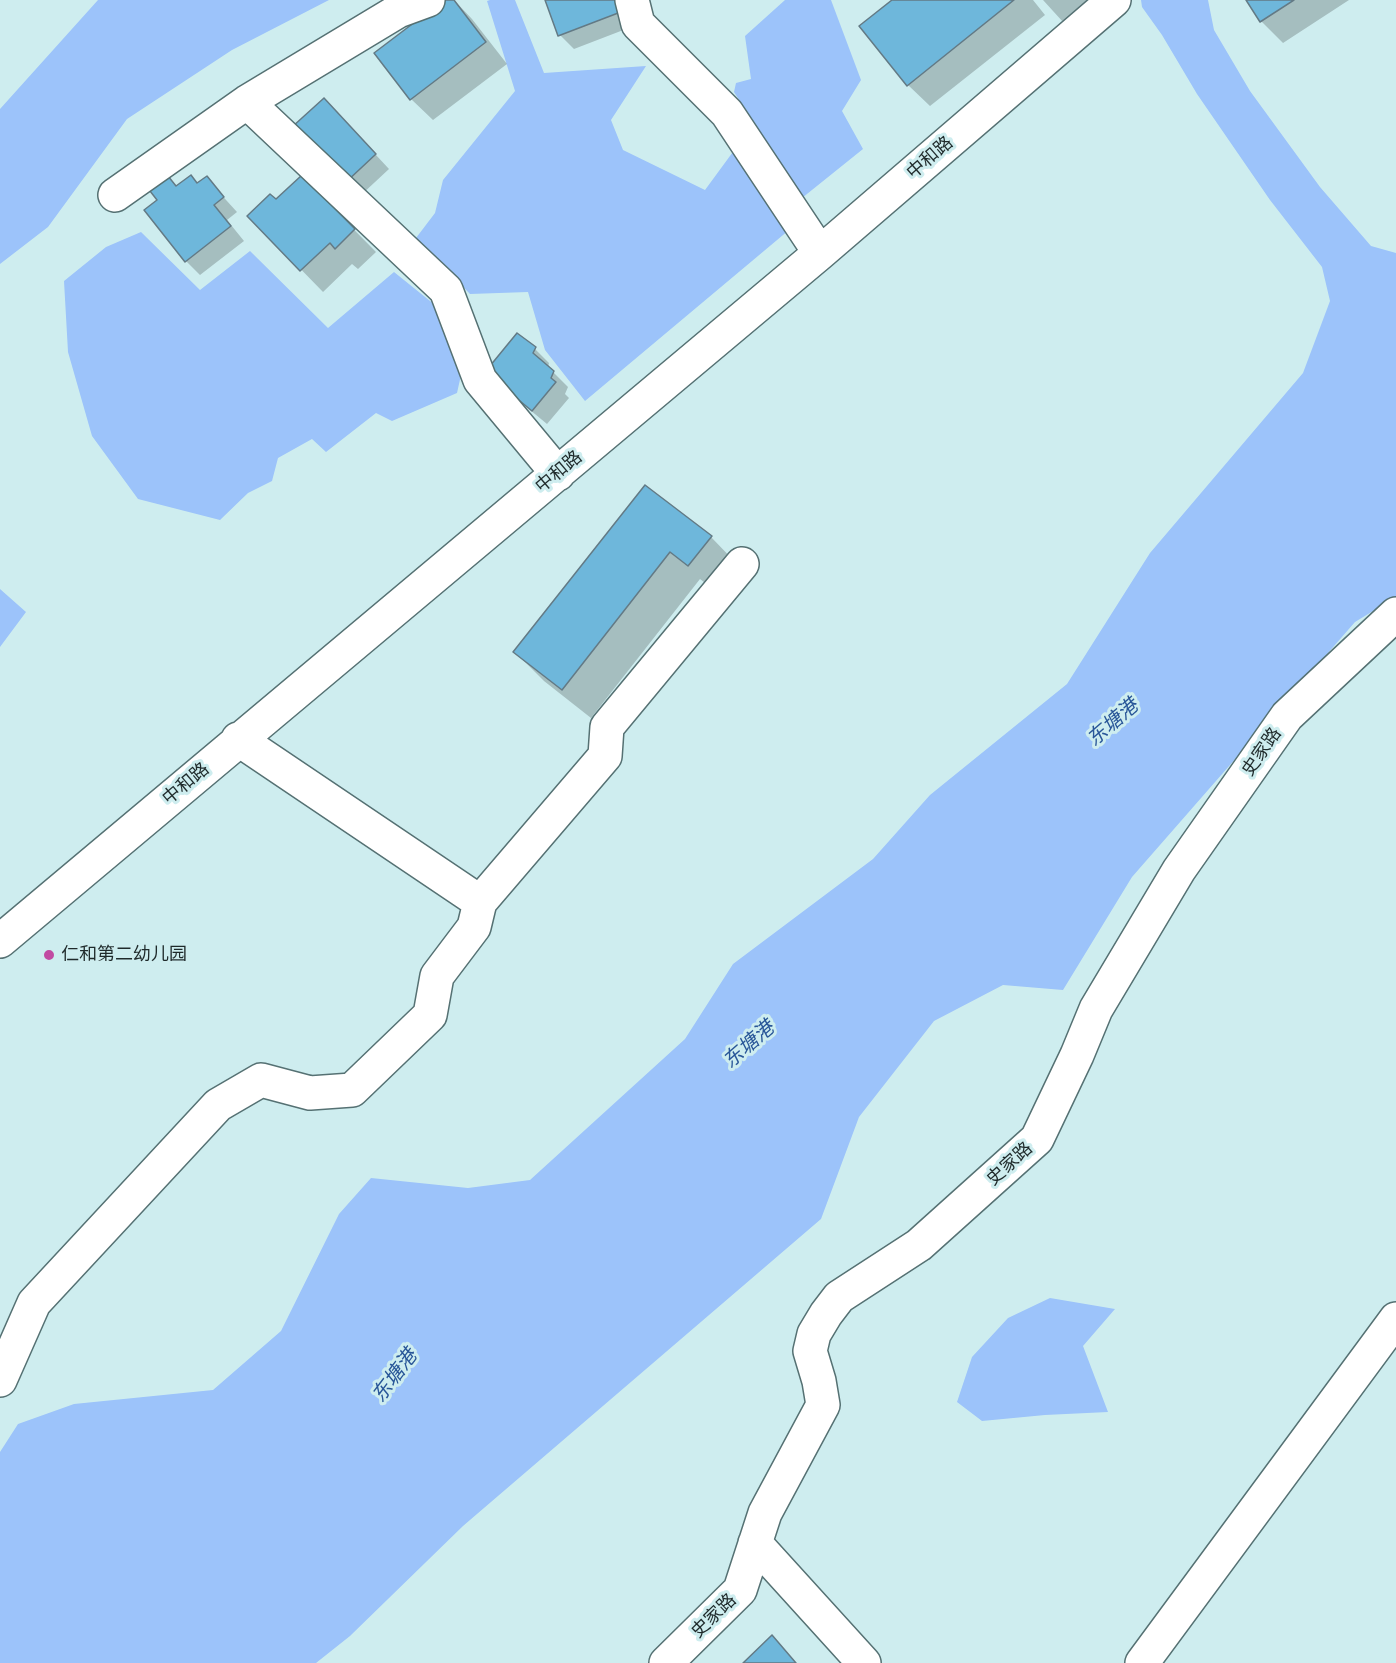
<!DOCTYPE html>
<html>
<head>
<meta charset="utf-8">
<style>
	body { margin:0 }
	canvas { display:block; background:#ceedef }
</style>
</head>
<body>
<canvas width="1396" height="1663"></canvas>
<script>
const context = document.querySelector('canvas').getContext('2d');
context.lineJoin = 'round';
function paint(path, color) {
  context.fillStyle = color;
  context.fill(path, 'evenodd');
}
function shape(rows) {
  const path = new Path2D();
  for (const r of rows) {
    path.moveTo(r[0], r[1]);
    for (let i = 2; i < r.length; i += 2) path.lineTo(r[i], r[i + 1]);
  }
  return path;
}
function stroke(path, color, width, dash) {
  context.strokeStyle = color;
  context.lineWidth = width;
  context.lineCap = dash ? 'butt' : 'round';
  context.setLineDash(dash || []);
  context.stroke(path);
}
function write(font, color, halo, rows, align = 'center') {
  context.font = font + ' "Open Sans","Noto Sans SC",sans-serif';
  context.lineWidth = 6;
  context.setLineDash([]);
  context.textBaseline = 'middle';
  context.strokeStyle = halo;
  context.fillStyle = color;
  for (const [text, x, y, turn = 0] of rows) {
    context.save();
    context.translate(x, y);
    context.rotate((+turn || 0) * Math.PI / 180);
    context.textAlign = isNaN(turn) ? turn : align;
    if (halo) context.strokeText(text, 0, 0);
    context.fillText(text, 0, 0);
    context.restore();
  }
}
const water = shape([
	[98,0,329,0,232,50,127,119,48,227,0,264,0,109],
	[490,0,515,0,544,73,646,66,611,120,623,150,705,190,738,145,789,230,585,401,545,350,528,292,470,294,416,238,435,213,443,180,515,91,487,1],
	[785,0,831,0,861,80,842,111,863,149,802,198,734,92,736,83,751,79,745,36],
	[1141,0,1208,0,1214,30,1250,91,1320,187,1371,246,1396,253,1396,597,1355,622,1132,877,1063,990,1003,985,934,1021,859,1117,821,1219,463,1526,350,1636,316,1663,0,1663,0,1452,18,1424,74,1404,213,1390,281,1331,339,1214,371,1178,468,1188,530,1180,685,1039,733,964,873,859,930,795,1067,684,1150,553,1303,373,1330,301,1322,267,1270,200,1197,94,1162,35,1142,7],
	[141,232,200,290,250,251,328,328,394,272,445,313,465,357,457,393,392,421,376,413,326,452,312,439,278,458,272,481,248,493,220,520,138,499,92,436,68,352,64,281,106,247],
	[0,589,26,612,0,647],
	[1050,1298,1115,1309,1083,1346,1108,1412,1045,1415,982,1421,957,1402,972,1357,1008,1318]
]);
const shadow = shape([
	[447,0,454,0,472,19,507,64,433,120,411,99],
	[546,0,630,0,639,24,574,49,560,35],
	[894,0,1033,0,1045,15,930,106,908,85],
	[1043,0,1090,0,1063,22],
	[1247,0,1349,0,1283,43,1261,21],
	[338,114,389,169,360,196,346,182],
	[302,177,376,252,358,269,352,264,323,292,249,216,276,201],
	[206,178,237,212,227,220,244,241,200,275,186,261,177,187,198,184],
	[535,349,549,363,548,367,568,387,565,394,569,398,547,424,501,386],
	[645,487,711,537,739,566,718,593,700,579,591,718,544,681,515,652]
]);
const building = shape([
	[444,0,454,0,486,42,410,100,374,53,444,0],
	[545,0,622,0,626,10,558,36,545,0],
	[892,0,1014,0,907,86,859,26,892,0],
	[1246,0,1294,0,1260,22,1246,0],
	[324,98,376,154,345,183,292,127,324,98],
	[191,175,197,183,207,176,224,197,214,205,231,226,185,262,144,210,157,200,150,191,168,176,176,186,191,175],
	[302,175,355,229,335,249,330,243,300,271,247,216,270,194,276,199,302,175],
	[517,333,536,347,533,353,554,371,551,378,556,382,532,411,485,372,517,333],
	[645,485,712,536,688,566,670,552,562,690,513,652,645,485],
	[772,1635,796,1663,743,1663,772,1635]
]);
const minor = shape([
	[632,0,638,24,727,113,820,253],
	[247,102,446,290,480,380,558,474],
	[115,195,247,102,398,11,428,0],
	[238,739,480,902],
	[0,941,820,253,1114,0],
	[0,1380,34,1303,218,1105,261,1080,310,1093,352,1090,430,1015,437,976,474,927,480,902,605,756,607,727,742,564],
	[755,1543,864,1663],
	[666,1663,740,1590,765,1513,823,1405,819,1381,810,1351,814,1334,826,1314,839,1297,919,1245,1037,1139,1077,1055,1096,1009,1179,870,1287,716,1396,614],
	[1142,1663,1396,1319]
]);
const markers = [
	[49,955,6,"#c14ba2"]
];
const streetNames = [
	["中和路",930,158,-41],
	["中和路",559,472,-40],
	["史家路",1262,752,-55],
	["中和路",186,784,-40],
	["史家路",1010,1164,-42],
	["史家路",714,1616,-44]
];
const poiNames = [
	["仁和第二幼儿园",61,955]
];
const waterNames = [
	["东塘港",1113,723,-41],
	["东塘港",749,1045,-41],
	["东塘港",395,1376,-53]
];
paint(water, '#9cc3fa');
paint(shadow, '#0003');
paint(building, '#6eb7db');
stroke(building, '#637a85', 1.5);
stroke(minor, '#557173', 36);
stroke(minor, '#fff', 33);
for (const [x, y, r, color] of markers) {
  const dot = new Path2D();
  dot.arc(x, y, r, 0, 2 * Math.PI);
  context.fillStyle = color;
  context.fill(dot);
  stroke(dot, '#ceedef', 2);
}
write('18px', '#1f2a2b', '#ceedef', streetNames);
write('18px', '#1f2a2b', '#ceedef', poiNames, 'left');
write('italic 20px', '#285698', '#ceedef', waterNames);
</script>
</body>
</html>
